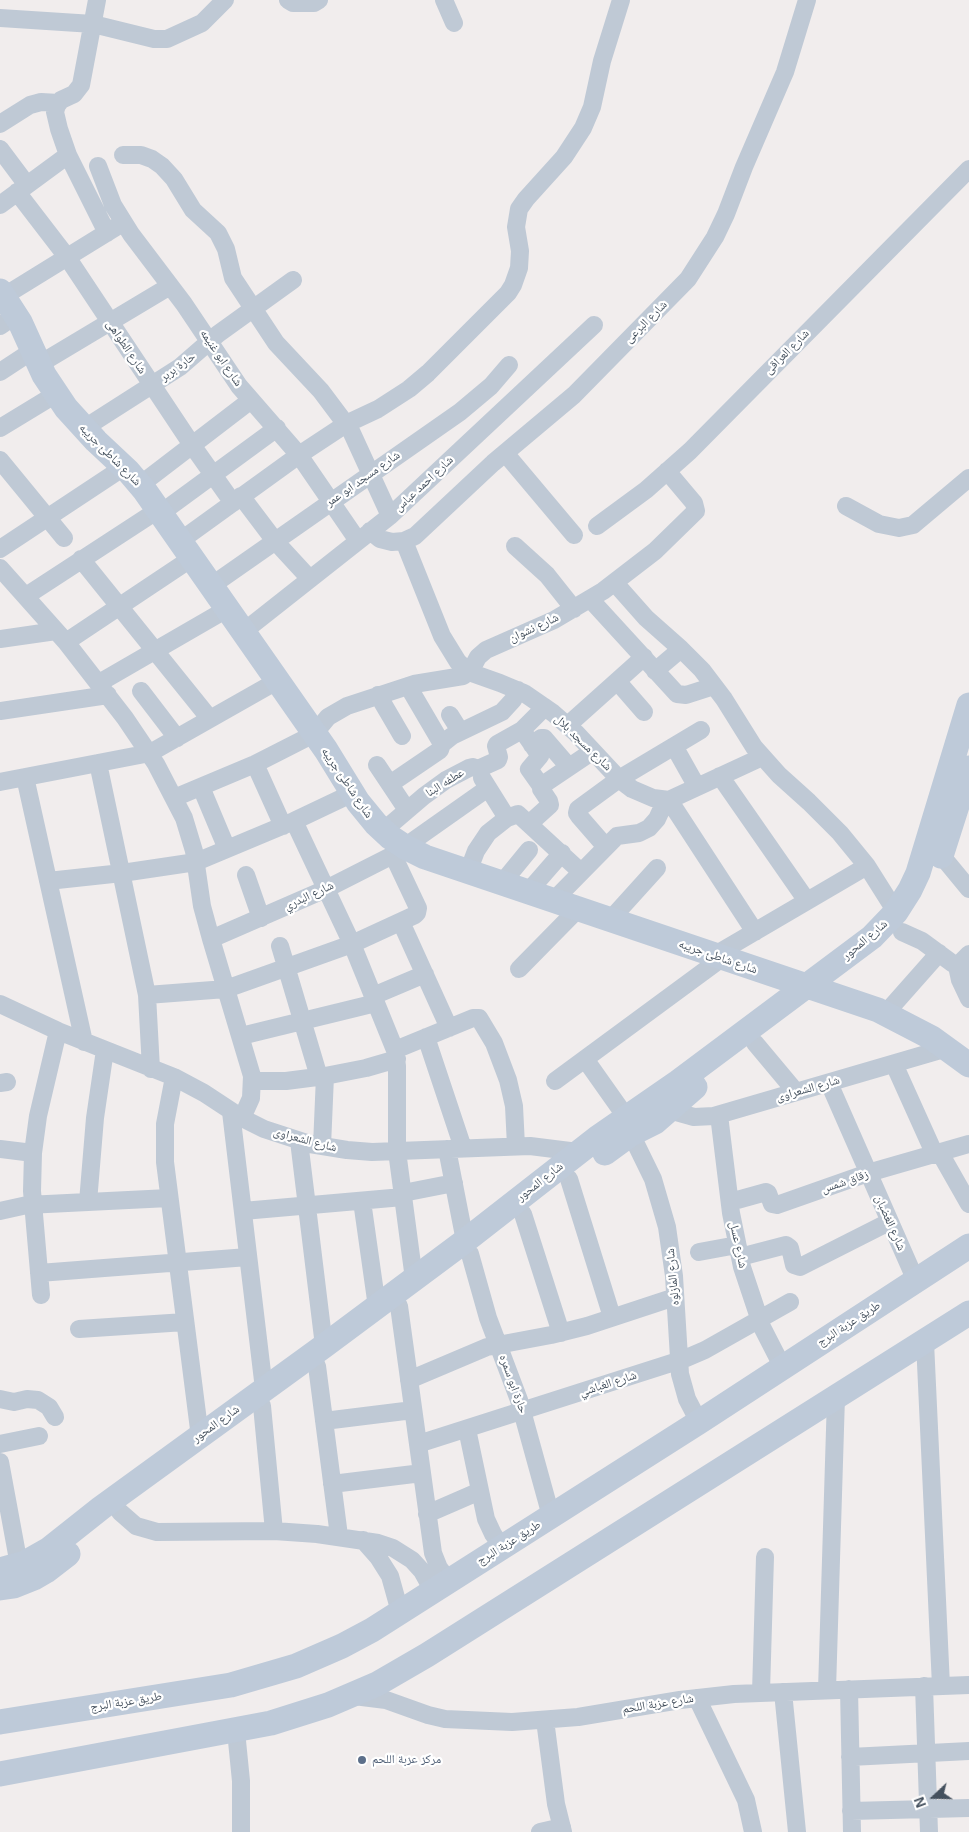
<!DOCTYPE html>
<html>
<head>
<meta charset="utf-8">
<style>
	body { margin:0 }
	#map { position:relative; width:969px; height:1832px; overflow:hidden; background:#f1eded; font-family:Arial,sans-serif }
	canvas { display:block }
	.north { position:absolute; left:909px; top:1772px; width:50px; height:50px; -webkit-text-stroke:4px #fff; paint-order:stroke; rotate:249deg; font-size:14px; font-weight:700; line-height:20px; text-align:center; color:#44505d }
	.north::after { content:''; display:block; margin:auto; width:18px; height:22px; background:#44505d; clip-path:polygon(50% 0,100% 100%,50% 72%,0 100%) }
</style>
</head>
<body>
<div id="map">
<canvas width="969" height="1832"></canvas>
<div class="north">N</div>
</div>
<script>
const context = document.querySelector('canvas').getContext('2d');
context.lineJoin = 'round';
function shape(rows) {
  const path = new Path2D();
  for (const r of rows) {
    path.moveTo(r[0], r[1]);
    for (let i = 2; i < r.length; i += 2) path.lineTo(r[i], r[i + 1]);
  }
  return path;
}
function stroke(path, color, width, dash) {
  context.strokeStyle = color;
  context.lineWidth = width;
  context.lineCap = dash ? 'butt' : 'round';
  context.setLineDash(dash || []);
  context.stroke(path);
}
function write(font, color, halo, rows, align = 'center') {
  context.font = font + ' Arial,"Noto Naskh Arabic",sans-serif';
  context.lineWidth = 4.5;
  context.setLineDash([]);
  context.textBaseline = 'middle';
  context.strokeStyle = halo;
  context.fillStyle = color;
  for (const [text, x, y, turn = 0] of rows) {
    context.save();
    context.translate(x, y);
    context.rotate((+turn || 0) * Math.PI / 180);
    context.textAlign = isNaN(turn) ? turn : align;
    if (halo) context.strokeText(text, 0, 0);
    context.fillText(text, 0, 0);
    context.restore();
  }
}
const street = shape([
	[97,0,81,85,74,94,61,100,57,105,55,112,59,129,68,155,107,233],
	[288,0,293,3,314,3,319,0],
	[444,0,454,23],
	[0,18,93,24,154,39,167,39,202,23,225,0],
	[0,124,30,105,41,102,59,103],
	[0,149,27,185],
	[123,155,141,155,152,159,162,166,174,179,193,210,218,233,226,249,233,278,276,343,321,391,351,431,390,516],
	[98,166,113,205,131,234,184,304,239,386,299,455,358,541],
	[17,192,67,257,192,445,233,503],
	[0,205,68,155],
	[4,296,116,227],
	[0,326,16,315],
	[38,365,170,286],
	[0,372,32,351],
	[0,428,56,394],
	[83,429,180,367,218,334,293,280],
	[505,453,574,535],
	[0,460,64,538],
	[140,485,251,400],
	[241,496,275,541,310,579],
	[846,506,879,524,899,528,913,525,969,478],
	[161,513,277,428],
	[597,526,646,490,690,451,969,169],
	[370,531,380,539,392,542,404,541,415,536,493,463,574,395,688,279,715,237,726,214,744,167,785,72,807,0],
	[180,541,299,455,346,424,378,409,409,389,428,373,508,293,513,285,519,268,520,251,516,227,519,209,526,199,564,157,583,128,592,107,602,61,621,0],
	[404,541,442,636,458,662,469,672,500,683,524,693,553,713,576,733,619,779,632,789,653,798,669,800,755,932],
	[515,546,547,575,574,609],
	[0,549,124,467],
	[81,559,210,719],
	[0,568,66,642,125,718,156,764,184,818,194,851,202,906,211,939,252,1076,251,1098,242,1118],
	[615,583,646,618,681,649,702,670,724,699,754,747,779,775,809,802,840,833,867,866,896,912],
	[211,586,460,412,491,386,509,365],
	[26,596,158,510],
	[590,599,677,694,686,695,714,686],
	[243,632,390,516,594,325],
	[0,639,56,631],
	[66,642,192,558],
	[655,671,681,649],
	[617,681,644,712],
	[99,683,227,609],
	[408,686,442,744],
	[141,691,177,738],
	[378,695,402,736],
	[0,711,108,695],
	[450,715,460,731],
	[568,725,644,657],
	[522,730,540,756,529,769,541,786],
	[532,745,541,738,544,738,569,767],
	[674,746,697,787],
	[98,763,147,995,151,1069],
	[255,764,283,826],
	[377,765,407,810],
	[720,776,807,901],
	[25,777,84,1042],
	[482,778,507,818],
	[0,782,150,753,277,681],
	[390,784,440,750,442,744,452,736,502,712,513,700,518,690],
	[201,787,227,849],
	[174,798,255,764,314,734,328,717,347,706,414,684,463,676,471,670,478,657,486,650,554,620,603,591,655,551,696,511,694,503,667,471],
	[294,821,352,944,395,1050,397,1066,397,1151,414,1279],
	[530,823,550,805,549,801,541,789,541,786,593,751],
	[383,831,424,796,446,780,469,768,473,767,478,769,498,760,499,757,496,746,497,744,522,730,545,707],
	[606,847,579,816,577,813,578,809,619,779,701,730],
	[941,855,969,889],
	[468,872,476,851,488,833,507,818,518,814,581,872],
	[246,875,261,918],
	[48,881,122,873,196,862,294,821,353,793],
	[502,883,529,850],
	[528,892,562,853],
	[553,901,617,836,639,833,649,828,657,819,663,806,669,800,762,757],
	[610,920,657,868],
	[401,922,449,1028],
	[902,932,922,941,952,963,969,971],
	[211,939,326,889,393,855,488,788],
	[280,946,319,1077],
	[969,954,957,966,960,980,969,999],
	[715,955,867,866],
	[519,969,578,909],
	[147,995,226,989,352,944,415,915,417,913,418,908,393,855],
	[373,996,425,974],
	[0,1004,58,1031,174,1077,204,1093,242,1118,264,1129,310,1144,347,1150,372,1152,530,1146,578,1152],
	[885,1014,939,953],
	[241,1036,376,1003],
	[426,1037,463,1148],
	[755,1043,796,1092],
	[395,1050,473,1018,479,1018,494,1043,508,1080,514,1106,516,1146],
	[585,1059,626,1117],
	[894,1064,935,1155],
	[174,1077,165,1124,165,1162,200,1437],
	[253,1081,286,1081,325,1076,366,1068,397,1059],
	[555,1081,722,958],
	[0,1083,7,1082],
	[829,1083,916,1281],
	[669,1110,694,1117,714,1116,947,1048],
	[231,1112,264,1389],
	[719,1115,731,1213,742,1267,762,1327,783,1368],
	[631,1134,653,1179,667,1227,674,1276,680,1374,687,1399,699,1422],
	[299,1141,324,1346],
	[322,1146,325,1076],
	[0,1149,33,1153],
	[447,1149,465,1241],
	[940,1153,969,1204],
	[569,1179,612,1317],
	[403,1193,454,1183],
	[362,1201,377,1307],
	[88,1202,95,1118,105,1050],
	[730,1202,766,1192,768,1193,772,1204,777,1205,868,1173,969,1144],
	[0,1211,27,1205,169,1198],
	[243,1211,403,1197],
	[523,1214,561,1333],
	[699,1252,737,1245],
	[470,1254,488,1318,519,1400,551,1516],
	[740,1257,786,1245,790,1248,794,1265,800,1267,889,1222],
	[39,1273,248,1257],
	[41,1295,32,1191,33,1153,38,1116,58,1031],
	[399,1306,433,1553,439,1568,449,1581],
	[79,1329,185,1322],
	[925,1342,941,1686],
	[317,1366,339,1536],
	[409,1380,487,1347,551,1335,587,1326,675,1297],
	[0,1399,14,1402,27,1399,38,1400,49,1407,55,1417],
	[262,1406,274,1531],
	[324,1421,413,1410],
	[467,1429,486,1519,493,1534,502,1547],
	[0,1444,39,1436],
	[418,1444,684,1359,705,1350,790,1302],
	[0,1462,19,1565],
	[332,1484,422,1473],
	[120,1512,136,1526,157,1532,274,1531,317,1534,378,1543,393,1548,412,1560,422,1571,433,1591],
	[427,1514,480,1491],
	[363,1540,378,1557,390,1576,400,1612],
	[924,1686,929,1832],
	[849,1689,852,1832],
	[827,1690,836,1397],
	[761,1692,765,1557],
	[783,1692,797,1832],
	[354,1696,386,1700,428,1715,445,1719,512,1722,578,1717,680,1700,734,1694,969,1685],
	[697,1698,746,1800,753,1832],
	[545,1720,556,1804,563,1832],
	[236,1731,241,1781,241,1832],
	[850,1757,969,1751],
	[851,1811,969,1808],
	[540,1832,562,1827]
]);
const secondary = shape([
	[0,291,20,322,44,375,66,408,96,441,128,471,145,491,326,750,358,802,376,824,390,837,405,847,425,857,878,1010,932,1038,969,1065],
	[941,856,969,768],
	[605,1153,631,1134,655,1122,695,1087],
	[0,1570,25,1563,48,1550,101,1508,324,1346,465,1241,597,1138,678,1082,872,937,896,912,910,890,918,873,969,705],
	[0,1588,14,1586,34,1578,46,1571,68,1554],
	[0,1722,231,1685,296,1666,342,1646,372,1630,699,1422,969,1246],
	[0,1774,271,1723,328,1705,377,1684,427,1655,969,1313]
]);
const markers = [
	[362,1760,5,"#5c6f8a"]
];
const streetNames = [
	["شارع البرعى",646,322,-45],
	["شارع الطواهى",126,347,56],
	["شارع العراقى",787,352,-45],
	["شارع ابو غنيمه",221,358,56],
	["حارة بربر",178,367,-36],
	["شارع شاطئ جريبه",110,455,45],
	["شارع مسجد ابو عمر",363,479,-35],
	["شارع احمد عباس",424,484,-43],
	["شارع نشوان",534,628,-25],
	["شارع مسجد بلال",583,743,44],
	["شارع شاطئ جريبه",347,783,56],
	["عطفه البنا",445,783,-32],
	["شارع البدري",309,896,-25],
	["شارع المحور",865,940,-40],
	["شارع شاطئ جريبه",718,957,19],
	["شارع الشعراوى",808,1089,-16],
	["شارع الشعراوى",305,1140,15],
	["شارع المحور",540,1182,-38],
	["زقاق شمس",845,1182,-19],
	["شارع الغضبان",890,1223,66],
	["شارع عسل",738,1245,78],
	["شارع المازلوه",673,1277,-95],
	["طريق عزبة البرج",849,1324,-33],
	["حارة ابو سمره",513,1384,70],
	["شارع الغباشي",608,1384,-18],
	["شارع المحور",216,1424,-36],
	["طريق عزبة البرج",509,1543,-32],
	["طريق عزبة البرج",126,1702,-9],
	["شارع عزبة اللحم",658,1704,-9]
];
const serviceNames = [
	["مركز عزبة اللحم",372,1760]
];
stroke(street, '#bfc9d5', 18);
stroke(secondary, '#becad9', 25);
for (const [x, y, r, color] of markers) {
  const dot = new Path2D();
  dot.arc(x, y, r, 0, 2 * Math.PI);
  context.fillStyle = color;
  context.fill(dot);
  stroke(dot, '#fff', 2);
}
write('12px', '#44505d', '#fff', streetNames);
write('12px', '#4e5e75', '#fff', serviceNames, 'left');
</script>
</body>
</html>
